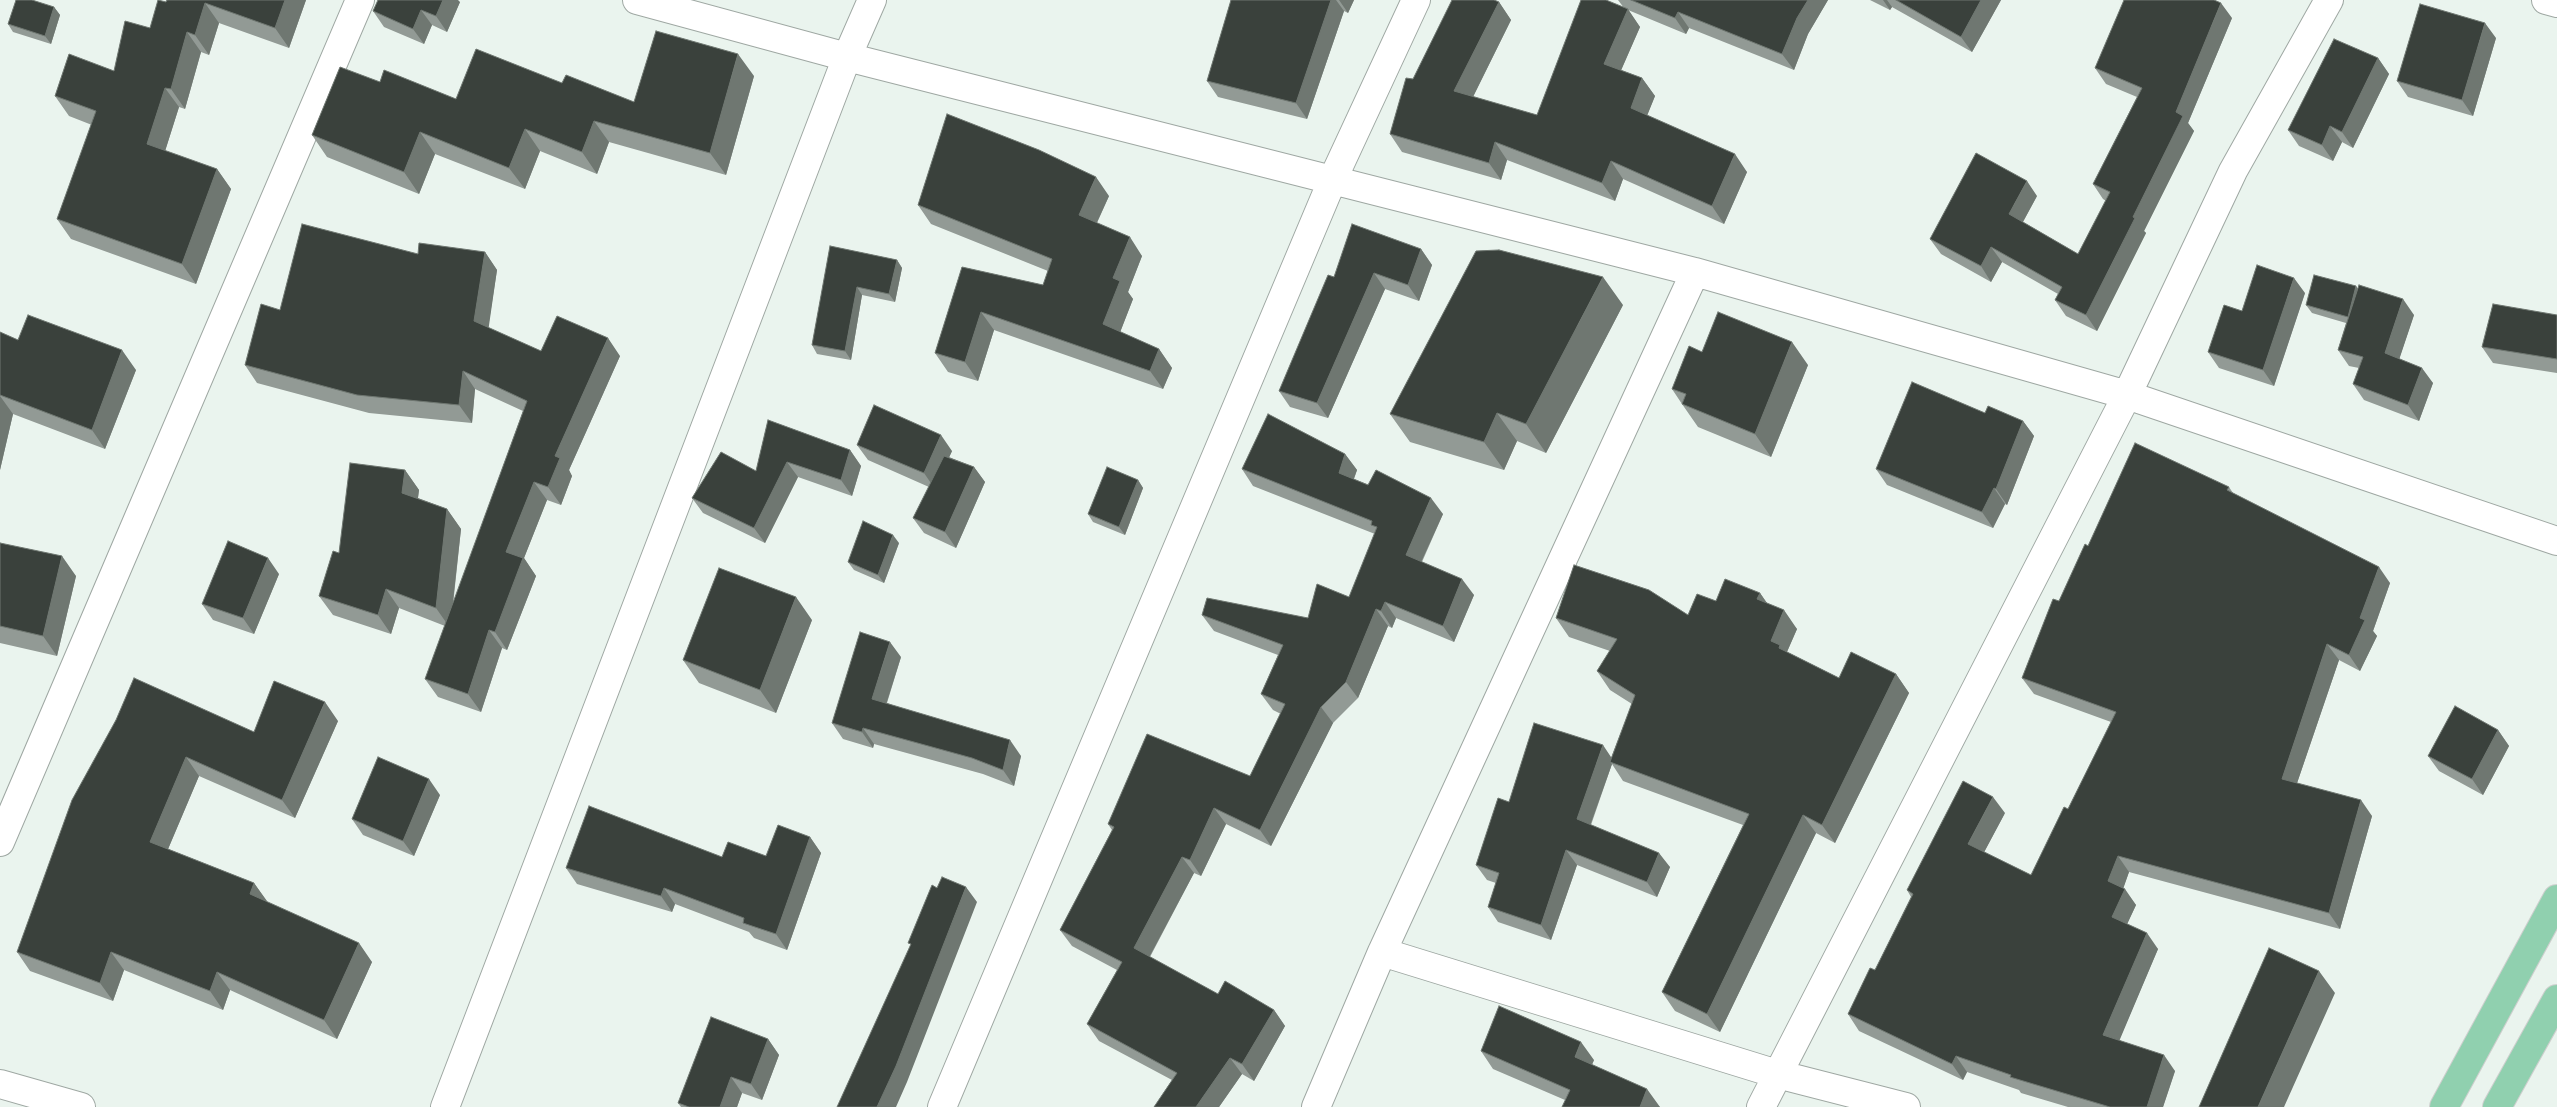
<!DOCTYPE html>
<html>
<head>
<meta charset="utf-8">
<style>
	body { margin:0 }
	canvas { display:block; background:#eaf4ee }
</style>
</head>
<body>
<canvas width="2557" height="1107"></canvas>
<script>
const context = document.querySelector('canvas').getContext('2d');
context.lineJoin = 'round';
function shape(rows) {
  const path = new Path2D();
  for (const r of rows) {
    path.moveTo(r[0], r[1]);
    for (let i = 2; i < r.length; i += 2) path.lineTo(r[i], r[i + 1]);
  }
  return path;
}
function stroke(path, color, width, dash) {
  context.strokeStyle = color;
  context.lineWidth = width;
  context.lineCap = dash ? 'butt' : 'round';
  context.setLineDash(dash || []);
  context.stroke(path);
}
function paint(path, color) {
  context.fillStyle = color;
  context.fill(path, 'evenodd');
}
const minor = shape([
	[637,0,847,57,1695,272,2127,395,2557,541],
	[2546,0,2557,3],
	[0,842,360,0],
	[1382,952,1777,1074,1906,1107],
	[0,1084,81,1107],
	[445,1107,847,57,872,0],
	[942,1107,1332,181,1416,0],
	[1316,1107,1382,952,1695,272],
	[1761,1107,2127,395,2233,171,2329,0]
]);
const primary = shape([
	[2444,1107,2557,899],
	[2497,1107,2557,999]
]);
const wall = shape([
	[167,0,306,0,289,48,219,23,209,55,201,52,185,109,179,107,165,151,217,169,231,189,196,284,71,239,57,219,92,125,69,116,55,96,114,71,150,28],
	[1231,0,1354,0,1348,13,1344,11,1307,119,1218,97,1207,81],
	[1618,0,1828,0,1808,34,1794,70,1689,28,1686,34,1628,10,1640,27,1621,70,1642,78,1655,96,1647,115,1747,172,1724,224,1623,179,1615,201,1507,160,1501,180,1402,152,1390,134,1413,79,1499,2,1511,20,1473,97,1537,115,1624,8],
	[1870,0,2001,0,1972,52,1892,7,1890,10],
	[460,2,447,32,432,25,424,44,384,27,373,11],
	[54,7,60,15,51,44,13,32,8,24],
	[2232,18,2188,123,2194,131,2144,231,2146,233,2097,331,2066,316,2055,300,2058,294,2002,262,1991,282,1941,254,1930,239,2037,196,2023,222,2078,254,2106,201,2103,199,2093,184,2137,97,2106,84,2095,68],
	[2496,38,2473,116,2408,97,2397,81],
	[2378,58,2389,74,2353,148,2342,142,2333,161,2299,146,2288,130],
	[754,76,726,175,609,142,597,174,540,151,525,189,435,154,419,194,327,157,312,135,380,82,456,99,562,83,634,102],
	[1109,196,1097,223,1142,256,1128,292,1133,299,1120,332,1159,349,1172,368,1163,389,994,330,978,381,948,372,935,353,962,267,1043,285,1048,271,931,224,918,205],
	[830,246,897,260,902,268,895,302,862,295,851,360,817,354,812,345],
	[1421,249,1432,265,1419,301,1385,289,1328,418,1290,407,1279,391,1334,277],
	[485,252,497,270,488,328,541,351,620,356,569,470,572,476,561,505,547,500,524,558,536,576,507,650,502,648,481,712,438,697,425,679,445,626,399,608,391,634,333,615,319,596,339,553,405,470,419,490,418,498,447,509,461,529,453,605,523,411,475,389,472,423,369,413,257,383,245,365,280,310,418,254],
	[2357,289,2414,315,2399,359,2433,383,2419,421,2364,400,2353,384,2359,368,2349,366,2338,350,2346,323,2312,313,2306,305],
	[2305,293,2274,386,2219,368,2208,352,2242,311],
	[1623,305,1546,453,1517,441,1504,470,1410,442,1390,414],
	[2557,315,2557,373,2493,363,2482,347],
	[0,332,18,340,136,370,105,449,13,414,0,470],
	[1702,352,1808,365,1771,457,1698,427,1682,404,1672,389],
	[1985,413,2023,421,2034,436,2007,505,2005,504,1993,528,1887,485,1876,469],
	[768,420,850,450,861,466,852,496,798,477,765,543,703,513,692,498,756,471],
	[857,445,952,451,949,457,974,467,985,482,956,548,924,533,913,518,929,487,868,460],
	[1345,454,1357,470,1354,479,1443,514,1422,562,1474,595,1454,642,1396,618,1392,628,1388,626,1358,698,1333,723,1271,846,1226,824,1201,876,1194,873,1150,957,1218,994,1274,1010,1285,1026,1254,1081,1242,1074,1219,1107,1154,1107,1172,1080,1099,1041,1087,1024,1117,970,1072,946,1060,930,1112,830,1108,824,1250,776,1281,714,1273,710,1261,694,1278,655,1214,631,1202,615,1308,618,1349,597,1375,534,1253,486,1242,469],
	[1138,480,1143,488,1125,535,1093,522,1088,514],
	[2229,487,2233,493,2390,583,2373,631,2377,636,2360,671,2339,660,2297,783,2372,816,2340,929,2129,872,2123,888,2136,905,2127,924,2158,949,2119,1040,2175,1071,2163,1107,2068,1107,2021,1093,2019,1090,1967,1072,1963,1080,1859,1031,1848,1014,1875,970,1911,897,1907,890,2005,813,1984,852,2031,875,2068,809,2111,722,2034,694,2022,678,2059,601,2088,546],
	[0,543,76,576,57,656,0,643],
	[899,543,884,583,854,570,848,562],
	[279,574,254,634,213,620,202,604],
	[1760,593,1767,603,1797,629,1787,652,1839,678,1896,674,1909,693,1835,843,1816,833,1720,1032,1675,1011,1662,992,1743,825,1623,781,1612,764,1591,825,1670,867,1657,897,1577,865,1551,940,1498,922,1488,907,1496,883,1487,880,1476,865,1509,802,1611,758,1632,704,1610,690,1597,671,1610,651,1569,637,1556,618,1688,615,1716,601],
	[812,620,776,713,699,683,683,660],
	[901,657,887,703,1021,756,1014,786,983,774,874,744,873,748,843,739,832,723],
	[116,720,254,732,338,721,295,818,199,776,168,849,254,883,267,902,372,962,337,1039,230,990,223,1010,124,970,113,1001,30,971,17,952],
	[2498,730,2509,746,2483,795,2439,771,2428,756],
	[440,795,414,856,363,835,352,819],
	[810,837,821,853,787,950,754,938,749,932,675,904,672,912,577,884,566,868,722,857,766,856],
	[768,1039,779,1055,762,1100,742,1093,737,1107,681,1107,678,1103],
	[1481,1051,1594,1060,1592,1065,1660,1107,1565,1100,1493,1069]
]);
const shadedWall = shape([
	[285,0,306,0,289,48,275,28],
	[443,0,458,0,460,2,447,32,436,16],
	[1331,0,1336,0,1344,11,1307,119,1296,103],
	[1339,0,1354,0,1348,13],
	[1808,0,1828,0,1808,34,1794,70,1782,54,1797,18],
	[1883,0,1887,0,1892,7,1890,10],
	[1981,0,2001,0,1972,52,1961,37],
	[1499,2,1511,20,1467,109,1454,91],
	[205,3,219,23,209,55,195,35],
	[2221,3,2232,18,2188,123,2194,131,2144,231,2146,233,2097,331,2086,315,2176,112],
	[54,7,60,15,51,44,45,36],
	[1628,9,1640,27,1616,82,1604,64],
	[421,10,432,25,424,44,413,29],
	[1678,12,1689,28,1686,34,1675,18],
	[2485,23,2496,38,2473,116,2462,100],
	[187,32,201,52,185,109,171,89],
	[738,54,754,76,726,175,710,153],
	[2378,58,2389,74,2353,148,2342,132],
	[1642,78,1655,96,1643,126,1631,108],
	[165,88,179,107,161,164,147,144],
	[594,121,609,142,597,174,582,152],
	[2330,126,2342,142,2333,161,2322,145],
	[525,129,540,151,525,189,509,168],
	[420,132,435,154,419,194,404,172],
	[1495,142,1507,160,1501,180,1489,163],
	[1735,154,1747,172,1724,224,1712,206],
	[1611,161,1623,179,1615,201,1602,183],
	[217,169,231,189,196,284,182,264],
	[1096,177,1109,196,1092,233,1079,215],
	[2027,181,2037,196,2019,229,2009,214],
	[1130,237,1142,256,1128,292,1133,299,1116,343,1103,324,1113,278],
	[1991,247,2002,262,1991,282,1981,266],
	[1421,249,1432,265,1419,301,1408,285],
	[485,252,497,270,487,339,474,321],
	[897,260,902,268,895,302,889,294],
	[1374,273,1385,289,1328,418,1317,403],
	[1603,277,1623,305,1546,453,1526,424],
	[2294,278,2305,293,2274,386,2263,370],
	[2356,286,2362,295,2353,325,2348,317],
	[857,287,862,295,851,360,845,351],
	[2403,299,2414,315,2396,369,2385,353],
	[981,312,994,330,978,381,965,362],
	[608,338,620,356,569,470,572,476,561,505,548,487,555,456],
	[1792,342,1808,365,1771,457,1755,434],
	[1159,349,1172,368,1163,389,1150,371],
	[122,350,136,370,105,449,92,430],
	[2422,368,2433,383,2419,421,2408,405],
	[463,371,475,389,472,423,459,405],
	[0,396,13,414,0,470],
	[1497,413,1517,441,1504,470,1484,442],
	[2023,421,2034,436,2007,505,1996,489],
	[941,435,952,451,935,489,924,473],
	[850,450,861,466,852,496,841,480],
	[1345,454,1357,470,1350,489,1339,473],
	[787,462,798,477,765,543,754,528],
	[974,467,985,482,956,548,945,532],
	[405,470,419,490,416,512,402,493],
	[1138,480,1143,488,1125,535,1119,527],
	[534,482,547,500,524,558,536,576,507,650,495,632,506,552],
	[1994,488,2005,504,1993,528,1982,512],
	[1431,498,1443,514,1417,571,1406,555],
	[447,509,461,529,450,628,436,608],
	[893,535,899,543,884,583,878,575],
	[62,556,76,576,57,656,43,636],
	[268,558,279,574,254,634,243,618],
	[2379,567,2390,583,2373,631,2377,636,2360,671,2349,655,2360,618],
	[1462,579,1474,595,1454,642,1443,626],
	[386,589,399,608,391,634,378,615],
	[1760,593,1773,612,1757,599],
	[796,597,812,620,776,713,760,690],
	[1385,602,1396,618,1392,628,1381,611],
	[1376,609,1388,626,1358,698,1346,682],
	[1784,610,1797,629,1786,654,1771,641],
	[489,630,502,648,481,712,468,694],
	[890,642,901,657,883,714,872,699],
	[2327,644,2339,660,2293,795,2282,779],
	[1896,674,1909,693,1835,843,1822,825],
	[325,702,338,721,295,818,282,800],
	[1321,707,1333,723,1271,846,1260,830],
	[863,728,874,744,873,748,862,732],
	[2498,730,2509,746,2483,795,2472,779],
	[1010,740,1021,756,1014,786,1003,770],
	[1603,745,1613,760,1610,762,1612,764,1587,834,1577,819],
	[186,757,199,776,163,861,150,842],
	[429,779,440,795,414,856,403,841],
	[1993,797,2005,813,1980,860,1968,844],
	[2361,800,2372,816,2340,929,2329,913],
	[1214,808,1226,824,1201,876,1190,860],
	[1803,815,1816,833,1720,1032,1707,1014],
	[810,837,821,853,787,950,776,934],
	[1566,850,1577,865,1551,940,1541,925],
	[1659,853,1670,867,1657,897,1647,882],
	[2118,856,2129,872,2120,898,2108,881],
	[1182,857,1194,873,1145,965,1134,948],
	[254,883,267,901,263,913,250,894],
	[966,887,977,902,907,1082,896,1107,877,1107],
	[664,888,675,904,672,912,661,896],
	[2125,889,2136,905,2123,933,2112,917],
	[2147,933,2158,949,2115,1051,2103,1035],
	[359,943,372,962,337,1039,324,1020],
	[111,952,124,970,113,1001,100,983],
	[2319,971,2335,993,2284,1107,2258,1107],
	[217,972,230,990,223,1010,210,991],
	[1274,1010,1285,1026,1254,1081,1242,1064],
	[768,1039,779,1055,762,1100,751,1084],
	[1581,1042,1594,1060,1587,1075,1575,1057],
	[2164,1055,2175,1071,2163,1107,2147,1107],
	[1956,1056,1967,1072,1963,1080,1952,1064],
	[1230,1058,1242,1074,1219,1107,1196,1107],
	[731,1077,742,1093,737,1107,720,1107],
	[1647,1089,1660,1107,1640,1107]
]);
const building = shape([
	[16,0,32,0,54,7,45,36,8,24,16,0],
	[158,0,166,2,167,0,285,0,275,28,205,3,195,35,187,32,171,89,165,88,147,144,217,169,182,264,57,219,96,111,55,96,69,54,114,71,125,21,150,28,158,0],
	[378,0,443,0,436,16,421,10,413,29,373,11,378,0],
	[1231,0,1331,0,1296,103,1207,81,1231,0],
	[1452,0,1494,0,1499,2,1454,91,1537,115,1581,0,1606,0,1628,9,1604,64,1642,78,1631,108,1735,154,1712,206,1611,161,1602,183,1495,142,1489,163,1390,134,1406,78,1413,79,1452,0],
	[1631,0,1808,0,1797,18,1782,54,1678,12,1675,18,1631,0],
	[1896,0,1981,0,1961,37,1896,0],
	[2124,0,2214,0,2221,3,2176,112,2183,116,2133,217,2135,218,2086,315,2055,300,2062,287,1991,247,1981,266,1930,239,1976,153,2027,181,2009,214,2078,254,2110,192,2093,184,2142,88,2095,68,2124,0],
	[2420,4,2485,23,2462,100,2397,81,2420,4],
	[656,31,738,54,710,153,594,121,582,152,525,129,509,168,420,132,404,172,312,135,340,67,380,82,384,70,456,99,476,49,562,83,566,75,634,102,656,31],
	[2334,39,2378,58,2342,132,2330,126,2322,145,2288,130,2334,39],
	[947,114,1039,150,1096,177,1079,215,1130,237,1113,278,1120,281,1103,324,1159,349,1150,371,981,312,965,362,935,353,962,267,1043,285,1052,259,918,205,947,114],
	[302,224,418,254,419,243,485,252,474,321,541,351,557,316,608,338,555,456,560,458,548,487,534,482,506,552,523,558,495,632,489,630,468,694,425,679,527,401,463,371,459,405,357,395,245,365,261,304,280,310,302,224],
	[1352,224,1421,249,1408,285,1374,273,1317,403,1279,391,1328,275,1334,277,1352,224],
	[830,246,897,260,889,294,857,287,845,351,812,345,830,246],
	[1499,250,1603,277,1526,424,1497,413,1484,442,1390,414,1476,251,1499,250],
	[2257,265,2294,278,2263,370,2208,352,2224,305,2242,311,2257,265],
	[2314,275,2356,286,2348,317,2306,305,2314,275],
	[2359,285,2403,299,2385,353,2422,368,2408,405,2353,384,2363,357,2338,350,2359,285],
	[2493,304,2557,315,2557,359,2482,347,2493,304],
	[1718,312,1792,342,1755,434,1682,404,1686,394,1672,389,1689,346,1702,352,1718,312],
	[28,315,122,350,92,430,0,395,0,332,18,340,28,315],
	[1912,382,1985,413,1988,406,2023,421,1996,489,1994,488,1982,512,1876,469,1912,382],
	[874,405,941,435,924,473,857,445,874,405],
	[1268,414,1345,454,1339,473,1368,485,1376,470,1431,498,1406,555,1462,579,1443,626,1385,602,1381,611,1376,609,1346,682,1321,707,1260,830,1214,808,1190,860,1182,857,1134,948,1218,994,1225,981,1274,1010,1242,1064,1230,1058,1196,1107,1154,1107,1177,1073,1087,1024,1122,962,1060,930,1114,827,1108,824,1147,734,1250,776,1285,704,1261,694,1283,645,1202,615,1207,598,1308,618,1317,584,1349,597,1377,527,1371,525,1372,521,1242,469,1268,414],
	[768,420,850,450,841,480,787,462,754,528,692,498,721,452,756,471,768,420],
	[2135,443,2229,487,2227,490,2379,567,2360,618,2365,620,2349,655,2327,644,2282,779,2361,800,2329,913,2118,856,2108,881,2125,889,2112,917,2147,933,2103,1035,2164,1055,2147,1107,2110,1107,2010,1077,2011,1075,1956,1056,1952,1064,1848,1014,1870,968,1875,970,1913,894,1907,890,1963,781,1993,797,1968,844,2031,875,2064,807,2068,809,2116,712,2022,678,2053,599,2059,601,2085,544,2088,546,2135,443],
	[944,456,974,467,945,532,913,518,944,456],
	[350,463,405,470,402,493,447,509,436,608,386,589,378,615,319,596,333,551,339,553,350,463],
	[1107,467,1138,480,1119,527,1088,514,1107,467],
	[863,521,893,535,878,575,848,562,863,521],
	[228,541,268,558,243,618,202,604,228,541],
	[0,543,62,556,43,636,0,626,0,543],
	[1574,565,1649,590,1688,615,1697,594,1716,601,1725,579,1760,593,1757,599,1784,610,1771,641,1780,645,1779,648,1839,678,1851,652,1896,674,1822,825,1803,815,1707,1014,1662,992,1749,814,1610,762,1635,695,1597,671,1617,639,1556,618,1574,565],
	[719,568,796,597,760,690,683,660,719,568],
	[860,632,890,642,872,699,1010,740,1003,770,972,758,863,728,862,732,832,723,860,632],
	[134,678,254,732,274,681,325,702,282,800,186,757,150,842,254,883,250,894,359,943,324,1020,217,972,210,991,111,952,100,983,17,952,72,800,116,720,134,678],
	[2455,706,2498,730,2472,779,2428,756,2455,706],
	[1534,723,1603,745,1577,819,1659,853,1647,882,1566,850,1541,925,1488,907,1499,873,1476,865,1498,798,1509,802,1534,723],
	[378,757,429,779,403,841,352,819,378,757],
	[589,806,722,857,728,842,766,856,778,825,810,837,776,934,743,923,744,918,664,888,661,896,566,868,589,806],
	[942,877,966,887,896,1066,877,1107,837,1107,911,944,908,943,932,885,937,888,942,877],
	[2269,948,2319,971,2258,1107,2199,1107,2269,948],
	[1499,1006,1581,1042,1575,1057,1647,1089,1640,1107,1562,1107,1570,1090,1481,1051,1499,1006],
	[711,1017,768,1039,751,1084,731,1077,720,1107,689,1107,678,1103,711,1017]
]);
stroke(minor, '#9fa8a3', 30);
stroke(primary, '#cecfce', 30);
stroke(minor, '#fff', 28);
stroke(primary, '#90d0af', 28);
paint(wall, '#929a95');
paint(shadedWall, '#6f7771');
paint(building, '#3a413c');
stroke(building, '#6f7771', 1);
</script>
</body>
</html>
